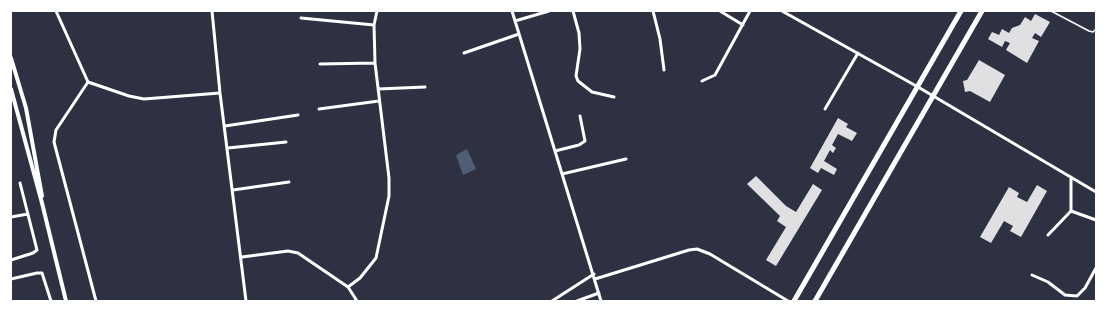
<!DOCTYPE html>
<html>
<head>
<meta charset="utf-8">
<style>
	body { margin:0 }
	#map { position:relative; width:1107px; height:312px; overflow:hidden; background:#2d3142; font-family:"Source Serif 4",serif }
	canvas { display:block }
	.frame { position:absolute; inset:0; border:12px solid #fff; pointer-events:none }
</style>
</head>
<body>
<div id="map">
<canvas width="1107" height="312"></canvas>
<div class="frame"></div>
</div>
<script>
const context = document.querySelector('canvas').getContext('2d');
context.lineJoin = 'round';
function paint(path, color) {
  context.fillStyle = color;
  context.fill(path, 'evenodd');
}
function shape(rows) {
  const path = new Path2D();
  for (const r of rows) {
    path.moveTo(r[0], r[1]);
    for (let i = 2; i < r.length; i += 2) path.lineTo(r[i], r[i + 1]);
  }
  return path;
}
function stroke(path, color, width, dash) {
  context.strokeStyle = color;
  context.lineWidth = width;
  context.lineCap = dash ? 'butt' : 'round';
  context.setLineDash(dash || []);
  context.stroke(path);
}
const water = shape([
	[467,149,476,169,463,175,456,155]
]);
const building = shape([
	[1035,14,1050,22,1041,37,1035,33,1032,38,1039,41,1027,63,1006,50,1010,43,1005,41,1002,47,988,39,992,32,999,35,1002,29,1009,33,1012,28,1020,25,1025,17,1031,21],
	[979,60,1005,75,990,102,970,91,965,92,963,81,967,80],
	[838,118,848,124,846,127,857,133,852,141,838,134,832,145,836,148,833,153,830,150,824,161,837,169,834,175,821,168,818,173,810,168],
	[756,176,786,206,796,212,813,184,822,190,776,266,766,260,786,227,777,221,780,216,747,184],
	[1037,185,1047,191,1021,237,1010,231,1013,226,1004,221,991,243,980,237,1009,187,1019,193,1017,197,1027,202]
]);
const service = shape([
	[1051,11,1089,31,1093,32,1096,29]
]);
const minor = shape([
	[56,11,88,82],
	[212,11,220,93,246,301],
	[512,11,601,301],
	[573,11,579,33,580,49,576,76,578,81,592,92,614,97],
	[653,11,660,39,664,70],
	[720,11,743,25],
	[782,11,918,87,1096,192],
	[301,18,374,25],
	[515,21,549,11],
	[464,53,519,34],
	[320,64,375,63],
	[702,81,715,75,750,11],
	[88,82,56,130,54,142,96,301],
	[88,82,129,96,144,99,220,93],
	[378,89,425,87],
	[319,109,379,101],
	[825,109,858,53],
	[225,126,298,115],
	[228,148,286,142],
	[555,151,579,145,585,141,580,116],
	[562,174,626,159],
	[1071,177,1071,211],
	[233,190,289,182],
	[11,217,28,214],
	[1048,235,1071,211,1096,220],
	[242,257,288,251,298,253,348,287,357,301],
	[11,260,33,253,37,250,20,183],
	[1032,275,1048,282,1065,295,1077,296,1085,288,1096,268],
	[11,279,37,273,42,273,51,301],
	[595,279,689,250,697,249,710,254,788,301],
	[348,287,360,278,376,258,389,196,389,178,375,63,374,25,377,11],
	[552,301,594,274],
	[577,301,599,293]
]);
const tertiary = shape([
	[11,58,26,108,42,196],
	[11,89,42,203,66,301]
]);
const primary = shape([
	[794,301,961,11],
	[815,301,982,11]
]);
paint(water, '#4f5d75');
paint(building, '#e0e0e3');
stroke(service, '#fff', 1.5);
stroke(minor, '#fff', 3);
stroke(tertiary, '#fff', 4);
stroke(primary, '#fff', 5);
</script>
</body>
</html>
